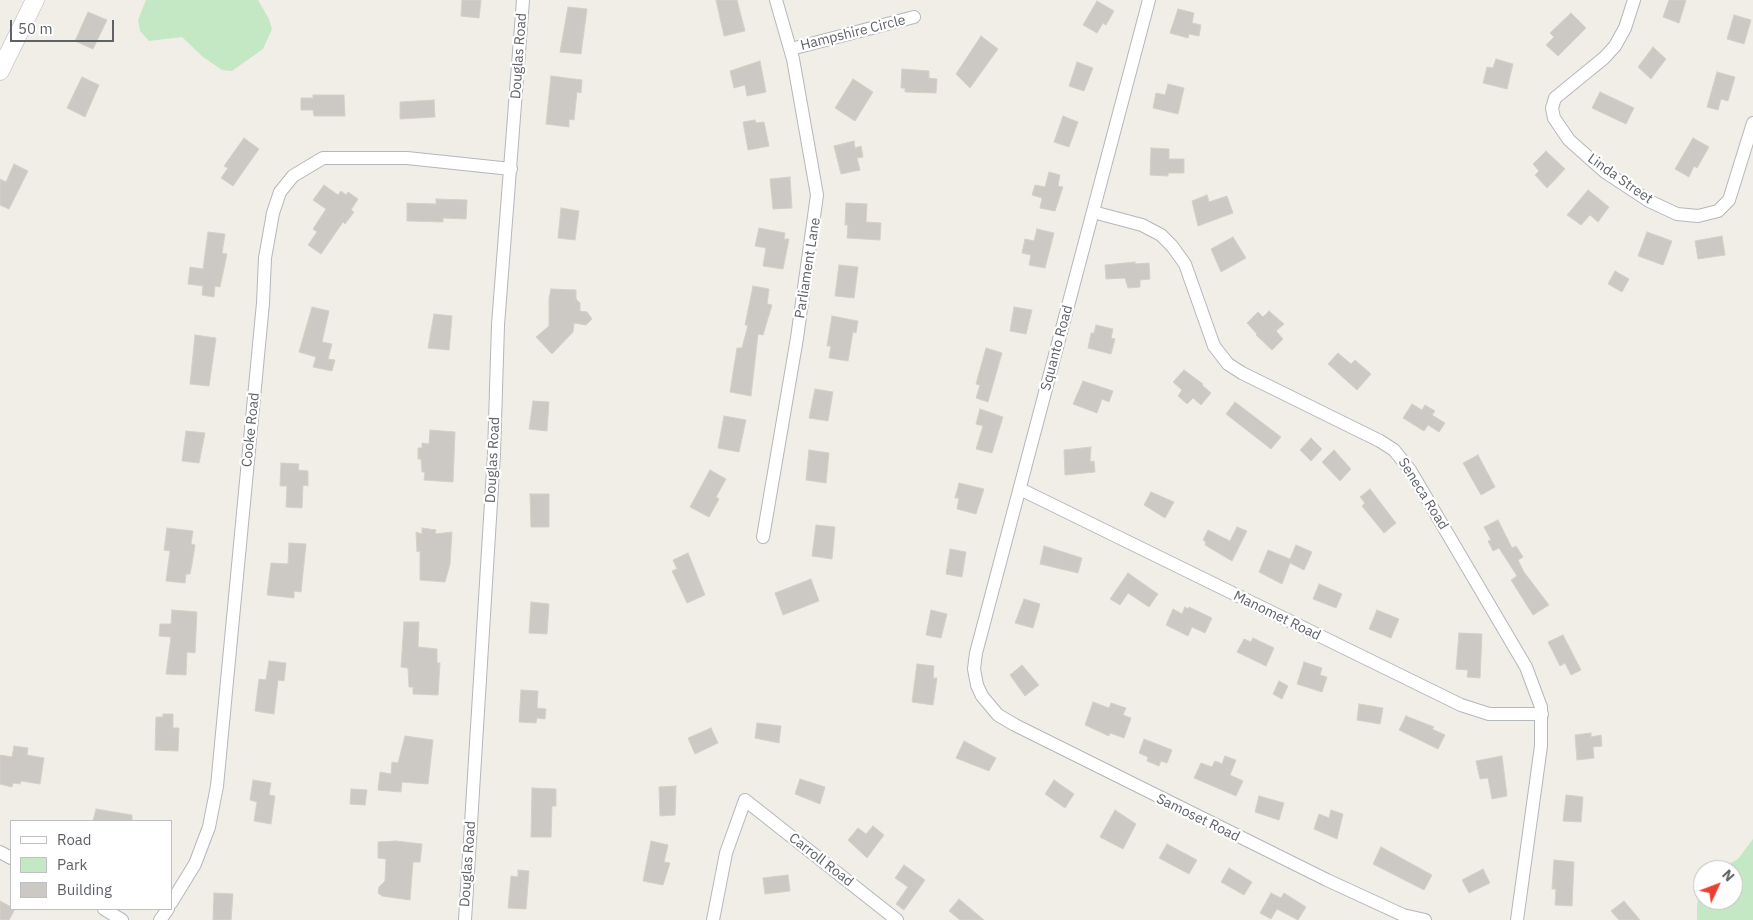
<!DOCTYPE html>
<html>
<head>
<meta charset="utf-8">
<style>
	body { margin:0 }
	#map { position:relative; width:1753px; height:920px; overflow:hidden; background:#f0eee7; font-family:"IBM Plex Sans",sans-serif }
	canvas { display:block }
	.legend { position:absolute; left:10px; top:820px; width:162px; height:90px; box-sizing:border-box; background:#fff; border:1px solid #bfc0c2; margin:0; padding:6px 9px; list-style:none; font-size:15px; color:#5e6267 }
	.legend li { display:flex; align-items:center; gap:10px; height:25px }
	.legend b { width:25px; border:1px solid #bfc0c2 }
	.north { position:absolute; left:1693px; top:860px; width:50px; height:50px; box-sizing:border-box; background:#fff; border:1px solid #bfc0c2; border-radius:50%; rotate:47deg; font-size:14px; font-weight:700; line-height:20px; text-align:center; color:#5e6267 }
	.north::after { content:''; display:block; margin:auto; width:18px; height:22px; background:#ea4033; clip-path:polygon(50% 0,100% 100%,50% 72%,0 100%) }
	.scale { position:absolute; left:10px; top:20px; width:104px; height:22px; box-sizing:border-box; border:2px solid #5e6267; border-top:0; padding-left:6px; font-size:15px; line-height:18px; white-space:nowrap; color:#5e6267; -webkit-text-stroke:4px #fff; paint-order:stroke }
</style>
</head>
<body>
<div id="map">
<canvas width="1753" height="920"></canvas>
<ul class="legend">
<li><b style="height:6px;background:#fff"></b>Road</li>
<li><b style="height:14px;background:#c4e8c4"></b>Park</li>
<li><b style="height:14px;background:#ccc9c4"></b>Building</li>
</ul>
<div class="north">N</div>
<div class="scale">50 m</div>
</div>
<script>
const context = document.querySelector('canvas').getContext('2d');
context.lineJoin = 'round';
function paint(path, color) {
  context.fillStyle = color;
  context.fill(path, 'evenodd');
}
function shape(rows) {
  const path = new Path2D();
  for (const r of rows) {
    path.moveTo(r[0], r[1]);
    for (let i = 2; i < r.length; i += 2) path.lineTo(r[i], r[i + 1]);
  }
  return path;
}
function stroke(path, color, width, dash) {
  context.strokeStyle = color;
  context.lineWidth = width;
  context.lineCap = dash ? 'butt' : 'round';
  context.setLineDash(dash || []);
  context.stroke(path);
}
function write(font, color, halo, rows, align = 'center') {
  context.font = font + ' "IBM Plex Sans",sans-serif';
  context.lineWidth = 4.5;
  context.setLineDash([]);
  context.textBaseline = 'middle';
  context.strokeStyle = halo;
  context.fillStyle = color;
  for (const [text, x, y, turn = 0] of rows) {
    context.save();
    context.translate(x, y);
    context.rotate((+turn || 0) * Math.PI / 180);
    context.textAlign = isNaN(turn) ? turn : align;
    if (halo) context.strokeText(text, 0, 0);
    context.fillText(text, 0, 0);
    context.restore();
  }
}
const green = shape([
	[146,0,258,0,269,19,272,29,263,49,232,71,222,70,203,57,182,37,149,41,140,31,138,20],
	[1753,839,1753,920,1697,920,1697,904,1703,888,1703,900,1733,900,1733,870,1718,870,1738,859]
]);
const building = shape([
	[462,0,481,0,479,18,461,16,462,0],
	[716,0,737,0,745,31,724,36,716,0],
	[1669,0,1686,0,1679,23,1663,17,1669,0],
	[1097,1,1114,11,1106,25,1103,23,1097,33,1083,25,1097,1],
	[568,7,587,9,581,54,560,52,568,7],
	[1178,9,1194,13,1192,23,1201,25,1199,36,1189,34,1188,38,1170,33,1178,9],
	[88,12,107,20,93,49,75,41,88,12],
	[1571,13,1586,28,1558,56,1546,45,1554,37,1550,33,1571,13],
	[1734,15,1751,20,1744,44,1727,39,1734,15],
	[981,36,998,49,970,88,956,74,981,36],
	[1653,47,1666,59,1651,79,1638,67,1653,47],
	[1496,59,1513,64,1507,89,1483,83,1487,67,1493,68,1496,59],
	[760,61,766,92,747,96,745,85,734,88,730,71,760,61],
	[1077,62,1093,68,1084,91,1069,86,1077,62],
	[902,69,929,71,929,78,937,79,936,93,905,92,905,88,901,88,902,69],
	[1717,72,1735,77,1728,101,1721,99,1718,110,1707,107,1717,72],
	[551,76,582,80,581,93,577,92,574,120,569,119,569,127,546,124,551,76],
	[82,77,99,85,85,117,67,108,82,77],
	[853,79,873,92,855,121,835,108,853,79],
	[1168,84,1184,88,1178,114,1153,108,1156,93,1165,95,1168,84],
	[1600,92,1634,108,1626,124,1592,108,1600,92],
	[313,95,344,95,345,116,314,116,313,110,301,110,301,98,313,98,313,95],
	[434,100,435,117,400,119,400,102,434,100],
	[1063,116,1078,122,1069,147,1054,142,1063,116],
	[755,120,756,123,764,122,769,146,748,150,743,122,755,120],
	[244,138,259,149,233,186,221,178,228,168,224,166,244,138],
	[1693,138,1709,147,1697,168,1694,166,1689,177,1675,169,1693,138],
	[854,141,855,148,861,146,863,157,857,158,860,170,841,174,834,146,854,141],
	[1151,148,1169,149,1169,159,1184,159,1184,173,1168,173,1168,176,1150,175,1151,148],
	[1546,151,1565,169,1547,188,1535,175,1539,171,1533,164,1546,151],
	[14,164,28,171,9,209,0,205,0,179,6,182,14,164],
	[1049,172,1060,175,1058,186,1063,187,1055,211,1040,208,1042,198,1032,195,1035,185,1045,187,1049,172],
	[790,177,792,208,773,209,770,179,790,177],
	[324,185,338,195,341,191,346,195,348,192,358,199,351,210,354,212,345,224,343,222,321,254,308,245,317,232,313,229,326,209,313,200,324,185],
	[1588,190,1609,207,1598,222,1590,215,1581,225,1567,215,1588,190],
	[1207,195,1209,202,1227,196,1233,213,1198,226,1192,201,1207,195],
	[436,199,467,200,466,219,443,218,443,222,407,221,407,203,436,204,436,199],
	[846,203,867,204,866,222,881,223,880,240,847,238,848,225,845,225,846,203],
	[561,208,579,211,575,240,558,238,561,208],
	[759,228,785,233,784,239,789,239,783,269,763,266,766,248,755,246,759,228],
	[1037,229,1054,233,1045,268,1029,265,1031,255,1022,253,1025,239,1034,241,1037,229],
	[208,232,225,234,222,253,227,254,220,287,215,286,214,297,202,295,203,286,188,284,190,267,203,269,208,232],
	[1647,232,1672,241,1663,265,1638,256,1647,232],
	[1722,236,1725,255,1698,259,1695,241,1722,236],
	[1233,237,1246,258,1221,272,1211,249,1233,237],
	[1135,262,1135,264,1149,263,1150,279,1140,280,1140,287,1128,288,1125,278,1106,279,1105,265,1135,262],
	[839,265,858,267,854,298,835,296,839,265],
	[1615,271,1629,279,1622,292,1608,284,1615,271],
	[753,286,769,289,767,304,772,305,763,335,758,334,751,396,730,392,737,348,742,348,748,325,745,325,753,286],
	[551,289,576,290,576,299,580,303,580,311,587,312,592,319,586,325,574,323,573,332,552,354,536,337,549,326,549,298,551,289],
	[312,307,329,311,322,342,332,344,328,359,335,360,332,371,313,367,316,357,299,352,312,307],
	[1014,307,1032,310,1026,334,1010,331,1014,307],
	[1269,311,1284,324,1276,331,1283,339,1272,350,1256,335,1257,334,1247,323,1258,312,1263,317,1269,311],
	[434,314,452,316,449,350,428,348,434,314],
	[832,316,858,321,856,333,853,332,848,361,829,358,831,346,827,346,832,316],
	[1096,325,1113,329,1111,338,1115,339,1111,354,1088,348,1091,333,1094,333,1096,325],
	[195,335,216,338,209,386,190,384,195,335],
	[986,348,1002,353,988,402,976,398,980,385,976,384,986,348],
	[1338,353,1351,364,1355,360,1371,374,1357,390,1328,364,1338,353],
	[1184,370,1203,384,1202,385,1211,393,1201,405,1193,398,1187,404,1178,396,1182,390,1173,382,1184,370],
	[1083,381,1113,391,1109,402,1102,399,1097,413,1073,404,1083,381],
	[815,389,833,392,828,421,809,418,815,389],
	[533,401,549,402,547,431,529,429,533,401],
	[1235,402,1281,437,1271,449,1226,414,1235,402],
	[1412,404,1422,410,1425,405,1435,411,1432,415,1445,423,1439,432,1428,425,1424,431,1403,418,1412,404],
	[980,409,1003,417,992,453,976,449,983,426,976,424,980,409],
	[724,416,746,420,739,452,718,448,724,416],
	[430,430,455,432,453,482,424,480,425,472,422,472,421,459,418,459,418,448,422,448,422,443,429,444,430,430],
	[186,431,205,433,199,463,182,461,186,431],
	[1311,438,1322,449,1311,461,1300,450,1311,438],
	[1091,447,1090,462,1094,461,1095,472,1065,475,1064,450,1091,447],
	[809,450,829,453,826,483,806,480,809,450],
	[1334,450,1351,469,1340,481,1322,462,1334,450],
	[1478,455,1495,487,1481,495,1463,463,1478,455],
	[281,463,299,464,298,470,308,471,308,486,303,485,302,508,286,507,287,486,280,486,281,463],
	[710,470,726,479,716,497,719,499,709,517,690,507,710,470],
	[959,483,984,489,976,514,957,509,959,498,955,498,959,483],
	[1370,489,1396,523,1384,533,1362,506,1365,503,1360,497,1370,489],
	[1151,492,1174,502,1165,518,1144,505,1151,492],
	[530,494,549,494,549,527,531,527,530,494],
	[1498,520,1512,548,1516,546,1523,557,1518,560,1524,572,1549,605,1533,615,1511,580,1517,576,1499,548,1493,551,1488,541,1491,540,1484,527,1498,520],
	[816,525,835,527,832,559,812,556,816,525],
	[1237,527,1247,531,1232,561,1205,545,1206,542,1203,540,1208,530,1230,541,1237,527],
	[167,528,193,531,191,544,195,545,192,564,190,574,186,574,185,583,166,581,170,551,164,550,167,528],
	[422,528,436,530,435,534,452,532,450,564,445,582,420,580,420,551,417,552,416,532,422,534,422,528],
	[289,543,306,544,301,592,294,591,294,598,267,595,271,563,288,564,289,543],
	[1296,545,1312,552,1304,570,1290,563,1282,584,1259,572,1268,550,1290,559,1296,545],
	[1044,546,1082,558,1078,573,1040,564,1044,546],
	[950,549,966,552,962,577,946,574,950,549],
	[688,553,705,595,687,603,672,571,677,569,673,560,688,553],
	[1128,573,1158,594,1149,607,1128,593,1120,605,1110,599,1128,573],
	[811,579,819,601,783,615,775,593,811,579],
	[1319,584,1342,594,1336,608,1313,599,1319,584],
	[1024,599,1040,604,1033,628,1015,623,1024,599],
	[531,602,549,604,547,634,529,633,531,602],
	[1185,607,1188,609,1189,607,1212,618,1205,633,1192,627,1188,636,1166,625,1173,609,1182,614,1185,607],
	[172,610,197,612,195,653,187,652,186,675,166,674,171,637,159,636,160,624,171,624,172,610],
	[931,610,947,614,941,638,926,635,931,610],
	[1377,610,1399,619,1391,638,1369,629,1377,610],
	[404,622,419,622,418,647,437,649,437,663,440,663,438,695,413,694,413,687,409,687,408,668,401,667,404,622],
	[1459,633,1482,634,1480,678,1467,677,1468,670,1456,669,1459,633],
	[1563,635,1581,670,1571,675,1565,663,1560,666,1548,642,1563,635],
	[1253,638,1274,648,1266,666,1237,652,1244,639,1251,642,1253,638],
	[269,661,286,663,284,681,278,680,274,714,255,711,259,679,266,680,269,661],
	[1304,662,1322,668,1320,675,1327,677,1322,692,1297,684,1304,662],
	[917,664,934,666,933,678,937,678,933,705,912,702,917,664],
	[1022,665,1039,685,1025,696,1010,675,1022,665],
	[1279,681,1288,686,1282,699,1273,694,1279,681],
	[521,690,538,691,537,708,546,709,545,719,537,718,536,723,519,722,521,690],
	[1093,702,1109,708,1111,703,1126,708,1123,715,1131,718,1124,738,1110,733,1109,736,1085,725,1093,702],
	[1359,704,1383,708,1380,724,1357,720,1359,704],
	[163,714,173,714,173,728,179,728,178,751,155,750,156,717,163,717,163,714],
	[1406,716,1434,727,1432,729,1445,735,1438,749,1399,730,1406,716],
	[757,723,781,726,779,743,755,738,757,723],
	[711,728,718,743,695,754,688,738,711,728],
	[1591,733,1591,737,1601,735,1602,746,1593,747,1594,758,1577,760,1575,735,1591,733],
	[405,736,433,740,428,784,402,782,401,792,378,790,380,772,391,774,392,762,398,763,405,736],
	[1144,739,1172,750,1167,763,1161,761,1159,766,1147,761,1148,757,1139,753,1144,739],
	[964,741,996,758,989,771,956,758,964,741],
	[14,746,28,748,27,755,44,758,40,784,21,781,20,784,13,783,12,787,0,784,0,755,12,757,14,746],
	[1225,756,1236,760,1230,775,1243,781,1236,796,1194,778,1201,763,1212,767,1215,761,1222,764,1225,756],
	[1502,756,1507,796,1492,799,1488,778,1480,779,1476,761,1502,756],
	[800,779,825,787,820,804,795,794,800,779],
	[253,780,271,783,269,795,275,796,271,824,254,821,257,802,250,800,253,780],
	[1054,780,1074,794,1065,808,1045,794,1054,780],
	[676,786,675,815,660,816,659,787,676,786],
	[532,788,556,789,556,806,552,806,551,837,531,837,532,788],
	[351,789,367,790,365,805,350,804,351,789],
	[1566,795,1583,797,1581,822,1563,821,1566,795],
	[1259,796,1284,803,1279,820,1255,812,1259,796],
	[96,809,132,815,132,821,93,821,96,809],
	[1115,810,1136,824,1123,849,1100,837,1115,810],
	[1331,810,1343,814,1337,839,1314,829,1319,814,1329,818,1331,810],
	[873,826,884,835,867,858,848,840,858,828,866,834,873,826],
	[396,841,422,844,420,862,413,862,410,900,382,896,378,893,379,887,385,881,386,859,378,858,378,842,396,841],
	[651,841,668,845,664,862,670,863,663,885,643,881,651,841],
	[1167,844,1197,860,1189,874,1159,858,1167,844],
	[1381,847,1432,875,1424,890,1373,864,1381,847],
	[1554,860,1574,862,1572,906,1555,905,1556,889,1552,889,1554,860],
	[904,865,925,880,904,910,896,904,908,887,895,878,904,865],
	[1229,868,1252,882,1244,895,1221,882,1229,868],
	[1483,869,1490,883,1469,893,1462,880,1483,869],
	[518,870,529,871,526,909,508,908,511,876,518,877,518,870],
	[788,875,790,891,765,894,763,878,788,875],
	[214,893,233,894,231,920,213,920,214,893],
	[1271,893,1281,898,1284,893,1306,907,1298,920,1277,909,1271,919,1260,913,1271,893],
	[959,899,984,920,960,920,949,911,959,899],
	[0,901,15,909,9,920,0,920,0,901],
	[1624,901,1640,920,1619,920,1611,911,1624,901]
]);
const minor = shape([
	[1149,0,976,653,974,669,977,685,982,696,998,715,1015,725,1327,880,1403,915,1425,920],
	[1634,0,1625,28,1615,46,1604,58,1555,98,1552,108,1554,118,1569,140,1605,172,1649,201,1677,214,1698,216,1718,211,1729,200,1753,123],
	[791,49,914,17],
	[1093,212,1142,225,1161,235,1172,246,1185,264,1214,346,1228,364,1242,373,1380,441,1394,450,1410,470,1526,667,1541,707,1541,746,1517,920],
	[1020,489,1461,705,1489,714,1542,714],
	[763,537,797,338,817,195,793,59,776,0],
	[0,852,11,858],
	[171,903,195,864,209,827,217,786,263,303,265,258,273,213,280,192,293,176,323,158,407,158,511,169],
	[104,909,122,920],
	[160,920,168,909],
	[465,920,494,454,498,325,523,0],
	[713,920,726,853,745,800,897,920]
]);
const secondary = shape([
	[0,71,35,0]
]);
const streetNames = [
	["Hampshire Circle",853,33,-14],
	["Douglas Road",519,56,-86],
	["Linda Street",1620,179,35],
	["Parliament Lane",808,268,-81],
	["Squanto Road",1057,348,-75],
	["Cooke Road",251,430,-84],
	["Douglas Road",493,460,-87],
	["Seneca Road",1423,494,58],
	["Manomet Road",1277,616,26],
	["Samoset Road",1198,818,26],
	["Carroll Road",821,860,38],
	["Douglas Road",468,864,-86]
];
paint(green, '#c4e8c4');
paint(building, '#ccc9c4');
stroke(building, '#d5d0c5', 1);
stroke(minor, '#b4b7bb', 14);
stroke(secondary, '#b5b9be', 19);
stroke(minor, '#fff', 12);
stroke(secondary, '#fff', 18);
write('14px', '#5e6267', '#fff', streetNames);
</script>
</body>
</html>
